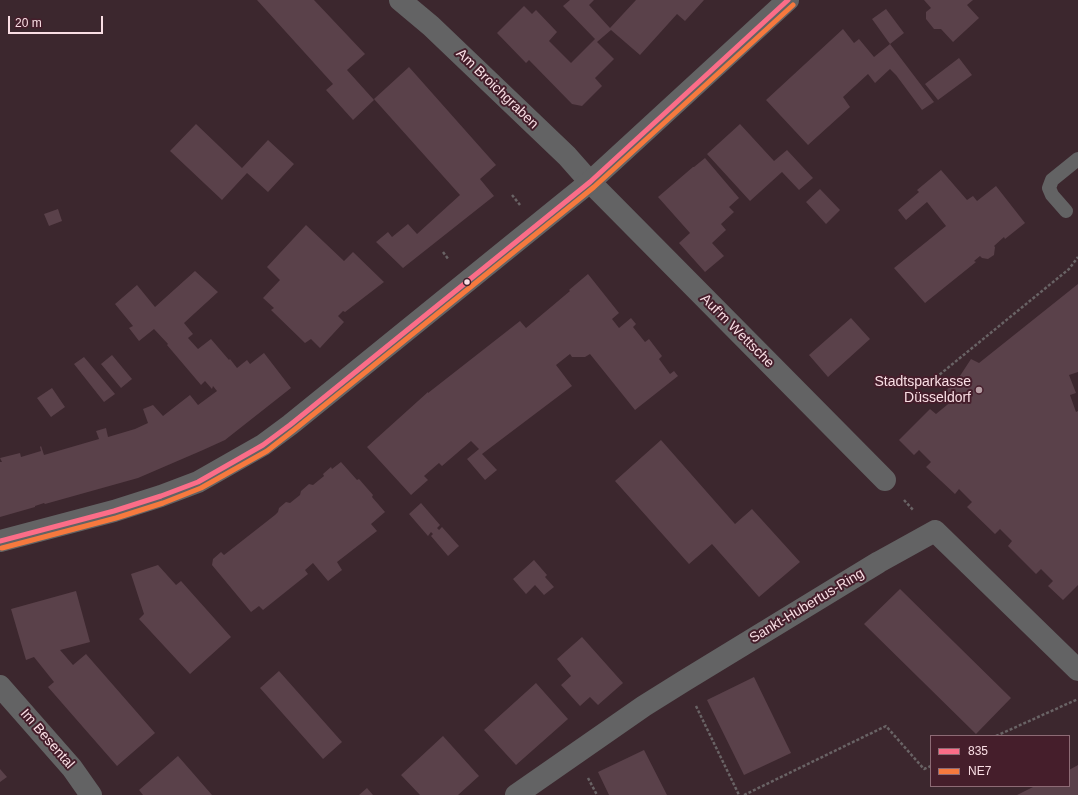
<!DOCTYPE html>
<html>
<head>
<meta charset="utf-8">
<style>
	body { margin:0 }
	#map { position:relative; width:1078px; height:795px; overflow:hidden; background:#3c272e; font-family:Arial,sans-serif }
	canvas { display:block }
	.legend { position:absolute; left:930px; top:735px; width:140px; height:52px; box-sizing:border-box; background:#451e2b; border:1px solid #8d6b75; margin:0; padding:5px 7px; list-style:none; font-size:12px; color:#f9dee4 }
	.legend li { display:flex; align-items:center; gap:8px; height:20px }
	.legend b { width:20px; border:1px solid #8d6b75 }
	.scale { position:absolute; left:8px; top:16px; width:95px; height:18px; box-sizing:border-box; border:2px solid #f9dee4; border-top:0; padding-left:5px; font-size:12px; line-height:14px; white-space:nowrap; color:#f9dee4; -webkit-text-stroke:3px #451e2b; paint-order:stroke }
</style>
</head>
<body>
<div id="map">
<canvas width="1078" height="795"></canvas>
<ul class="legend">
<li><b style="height:5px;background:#fb6d88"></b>835</li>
<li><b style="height:5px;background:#f6793e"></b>NE7</li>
</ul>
<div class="scale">20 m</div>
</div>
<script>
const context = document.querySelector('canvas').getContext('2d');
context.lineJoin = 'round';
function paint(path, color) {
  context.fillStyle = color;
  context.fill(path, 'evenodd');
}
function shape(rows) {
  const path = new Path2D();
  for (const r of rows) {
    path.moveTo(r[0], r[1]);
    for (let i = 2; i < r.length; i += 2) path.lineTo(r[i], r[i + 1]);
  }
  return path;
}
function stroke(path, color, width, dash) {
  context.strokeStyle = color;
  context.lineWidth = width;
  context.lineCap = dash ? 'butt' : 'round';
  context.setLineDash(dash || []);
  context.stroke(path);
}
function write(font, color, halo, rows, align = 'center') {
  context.font = font + ' Arial,sans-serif';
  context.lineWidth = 4;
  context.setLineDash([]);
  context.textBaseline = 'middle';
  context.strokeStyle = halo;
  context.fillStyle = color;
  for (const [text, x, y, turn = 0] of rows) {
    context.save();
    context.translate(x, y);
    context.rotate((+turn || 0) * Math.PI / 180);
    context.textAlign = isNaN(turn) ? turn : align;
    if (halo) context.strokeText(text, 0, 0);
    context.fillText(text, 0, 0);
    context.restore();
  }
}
const building = shape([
	[257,0,314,0,365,54,347,70,374,100,353,120,326,90,333,84],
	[570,0,594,0,589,5,610,28,636,0,704,0,685,21,677,14,640,55,611,30,597,42,614,59,595,78,602,86,582,106,572,104,529,60,526,63,497,33,524,6,532,14,536,10,557,32,549,41,571,63,595,39,563,6],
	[924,0,973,0,967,5,979,18,953,42,941,29,934,29,926,19,926,12,931,8],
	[886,9,904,33,890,44,872,19],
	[843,29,854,43,859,39,874,57,890,44,934,102,922,110,896,75,890,69,875,83,868,74,843,97,850,107,808,145,766,100],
	[959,58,972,75,938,100,925,84],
	[409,67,496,165,480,179,494,196,403,268,376,242,388,232,392,237,408,224,417,234,460,195,374,99],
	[196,124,242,168,268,140,294,164,268,192,247,173,222,200,170,151],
	[740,124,774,161,787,150,813,178,799,190,782,172,750,201,707,154],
	[705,158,739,198,729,207,734,212,721,224,726,230,712,243,724,256,705,272,679,243,690,233,658,197,693,167,694,167],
	[941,170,967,200,973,196,977,201,996,186,1025,223,1005,239,1004,237,994,246,995,247,994,255,988,259,982,258,980,256,974,261,976,262,925,303,894,268,946,226,927,202,906,220,898,210,919,192,917,190],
	[820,189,840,210,826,224,806,202],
	[58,209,62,221,49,226,44,214],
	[306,225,344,261,353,252,384,282,345,312,343,311,338,316,344,322,320,348,311,339,305,343,271,310,274,308,263,298,280,280,267,267],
	[195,271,218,292,184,323,193,334,188,338,198,349,211,339,229,360,230,359,237,368,247,360,250,364,264,353,291,388,225,440,203,450,138,478,45,504,44,503,35,506,35,507,0,517,0,462,2,462,0,458,20,453,21,457,41,451,40,447,41,446,44,455,99,439,96,431,106,428,108,437,135,429,148,423,143,409,153,405,163,416,190,395,198,405,217,391,213,386,212,389,205,381,201,385,167,345,168,344,154,329,139,341,129,328,133,326,115,304,137,285,155,307],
	[588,274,619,313,612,319,619,328,631,318,636,324,633,327,645,342,649,339,662,356,659,359,670,374,674,371,678,376,635,410,590,354,585,357,572,357,570,354,556,365,572,386,482,454,497,470,485,480,467,459,479,449,471,441,442,466,439,463,424,476,428,480,411,495,367,447,428,392,428,393,520,321,526,328,570,291,569,290],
	[1078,284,1078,372,1069,375,1076,393,1070,395,1076,412,1078,411,1078,585,1063,600,1048,586,1053,581,1041,569,1036,574,1008,546,1012,541,1000,529,995,534,967,507,972,502,959,489,955,494,926,467,931,462,919,450,914,455,899,440,930,409,936,414,953,400,945,391,956,382,971,359,979,363],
	[851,318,870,339,828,377,809,355],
	[112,355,132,379,121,388,101,364],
	[84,357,115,394,104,402,74,364],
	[52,388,65,407,51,417,37,398],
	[661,440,735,524,752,509,800,562,759,597,712,544,689,564,615,481],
	[341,462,357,480,359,479,373,495,372,497,385,512,371,524,377,531,337,562,342,570,328,581,313,563,305,570,308,574,263,610,259,606,251,612,212,565,213,559,221,552,224,555,275,515,278,512,279,508,286,502,290,503,300,495,301,491,309,484,313,485,324,476,323,474,331,467,332,469],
	[421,503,440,525,437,528,439,530,442,527,459,546,448,556,431,536,433,534,431,532,428,536,409,514],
	[534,560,547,575,545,577,554,587,544,595,535,585,526,594,513,579],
	[158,565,176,585,181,581,231,637,190,674,139,619,144,614,131,574],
	[900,589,1011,698,976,734,864,624],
	[76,591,90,642,60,650,73,665,86,654,155,733,117,766,48,687,54,682,34,657,26,660,11,609],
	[582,637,623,683,598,705,590,697,580,706,561,685,571,676,557,659],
	[279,671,342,742,323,759,260,688],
	[754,677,791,753,744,775,707,700],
	[536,683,568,719,516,765,484,730],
	[443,736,479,776,458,795,420,795,401,775],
	[644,750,667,795,609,795,598,772],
	[178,756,212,795,143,795,139,790],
	[1078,765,1078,795,1017,795,1035,786,1069,786,1069,770],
	[0,769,7,777,0,782],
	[367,788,373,795,359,795]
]);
const path = shape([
	[512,195,520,205],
	[443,252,449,260],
	[928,384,1069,269,1078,257],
	[904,500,914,511],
	[696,706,739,795],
	[996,736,1078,699],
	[588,778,597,795],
	[744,795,886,726,924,769,931,766]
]);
const service = shape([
	[1066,211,1052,195,1049,188,1052,180,1078,159]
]);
const minor = shape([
	[400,0,431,26,567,156,590,182,885,480],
	[0,686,72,768,91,795],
	[516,795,644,706,684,681,879,562,935,531,1078,670]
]);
const tertiary = shape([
	[0,541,114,511,161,496,198,482,263,445,290,425,590,182,788,0]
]);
const bus1 = shape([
	[0,541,114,511,161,496,198,482,263,445,290,425,590,182,788,0]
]);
const bus2 = shape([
	[2,548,116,518,163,503,201,488,267,451,294,430,594,187,793,5]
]);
const markers = [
	[467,282,3.5,"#f9dee4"],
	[979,390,4,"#b79ea4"]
];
const streetNames = [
	["Am Broichgraben",497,89,44],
	["Auf'm Wettsche",737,331,45],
	["Sankt-Hubertus-Ring",807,606,-31],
	["Im Besental",47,739,49]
];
const poiNames = [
	["Stadtsparkasse",971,382],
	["Düsseldorf",971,398]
];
paint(building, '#5a414a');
stroke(path, '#696365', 2.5, [3, 2]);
stroke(service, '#636364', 14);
stroke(minor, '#636364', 22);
stroke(tertiary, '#636364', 22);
stroke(bus1, '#fb6d88', 5);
stroke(bus2, '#f6793e', 5);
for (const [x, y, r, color] of markers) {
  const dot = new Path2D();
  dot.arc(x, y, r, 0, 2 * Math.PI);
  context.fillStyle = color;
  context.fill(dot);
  stroke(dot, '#451e2b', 1.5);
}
write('14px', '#f9dee4', '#451e2b', streetNames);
write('14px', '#f9dee4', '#451e2b', poiNames, 'right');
</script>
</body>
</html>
